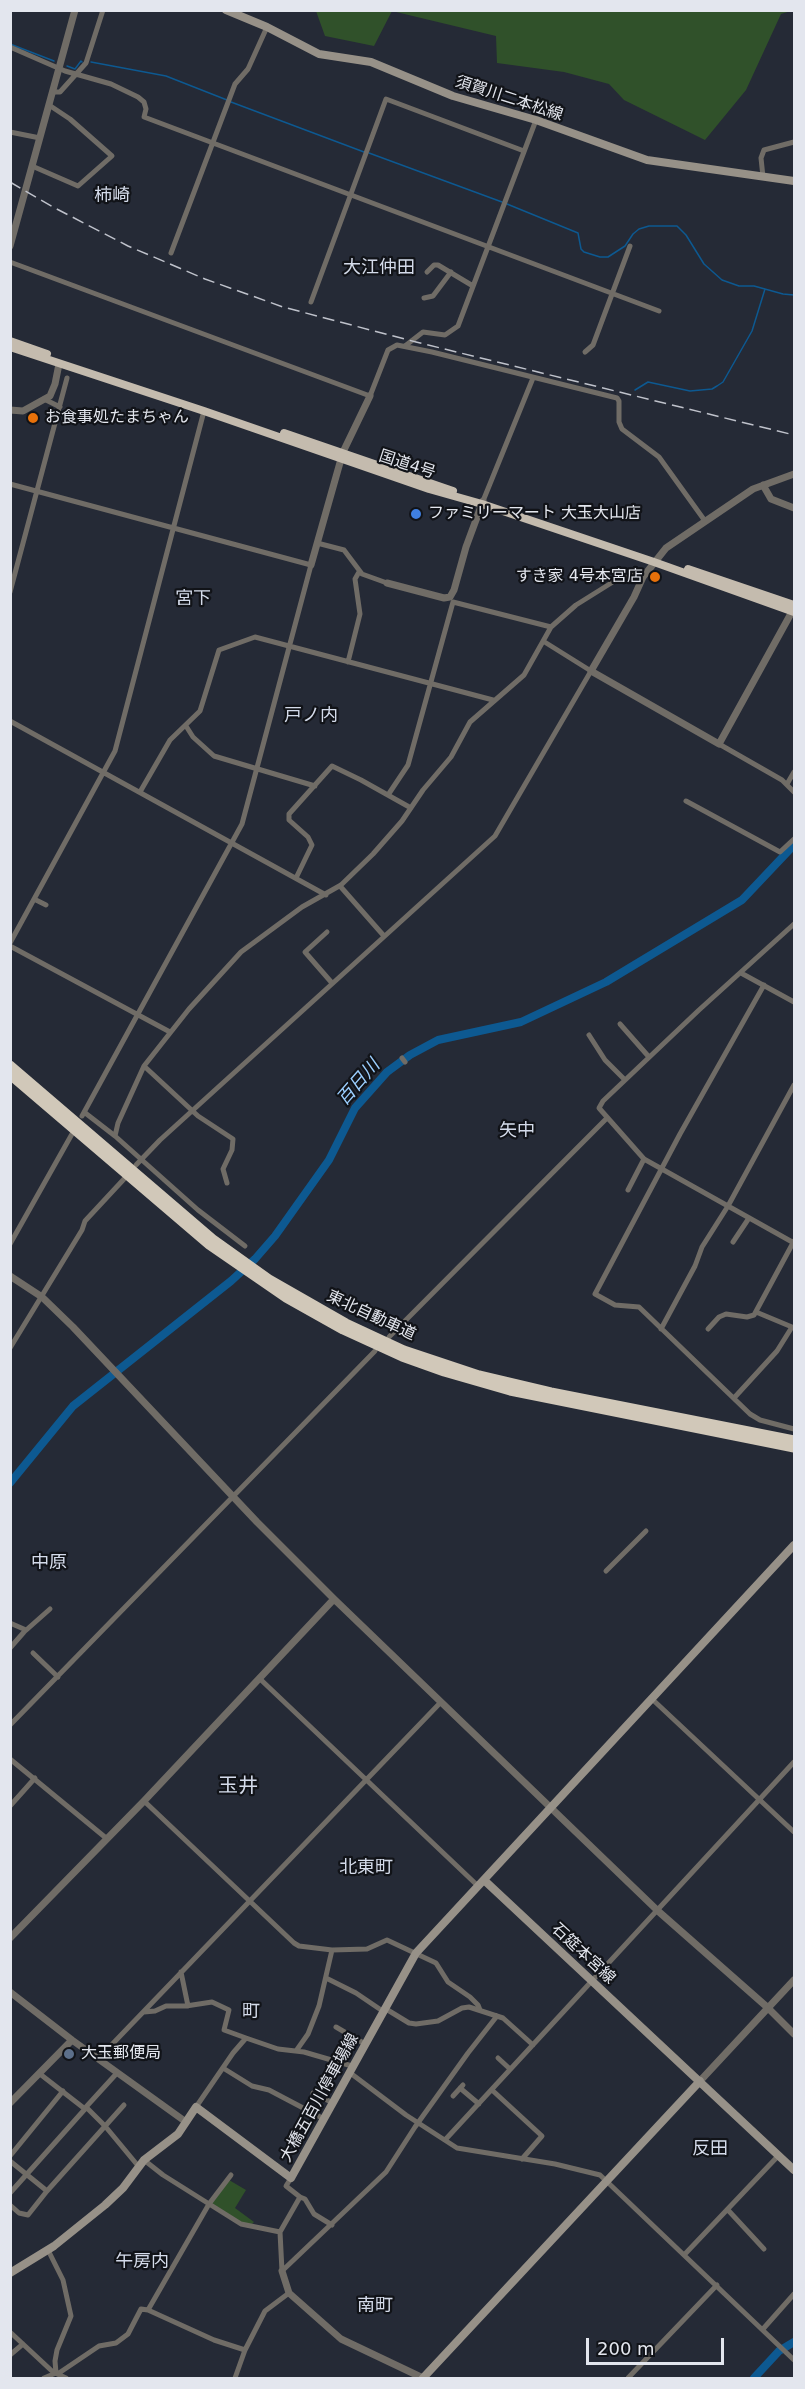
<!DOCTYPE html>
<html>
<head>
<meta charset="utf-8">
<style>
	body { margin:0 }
	#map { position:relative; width:805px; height:2389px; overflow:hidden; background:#252a36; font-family:"DejaVu Sans",sans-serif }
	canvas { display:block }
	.frame { position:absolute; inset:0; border:12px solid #e3e6ee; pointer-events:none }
	.scale { position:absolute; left:586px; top:2338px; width:138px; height:27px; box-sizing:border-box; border:3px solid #e3e6ee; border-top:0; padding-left:8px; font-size:18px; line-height:21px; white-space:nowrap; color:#e3e6ee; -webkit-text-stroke:4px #111318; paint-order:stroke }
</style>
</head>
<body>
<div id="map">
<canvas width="805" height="2389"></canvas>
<div class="frame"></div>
<div class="scale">200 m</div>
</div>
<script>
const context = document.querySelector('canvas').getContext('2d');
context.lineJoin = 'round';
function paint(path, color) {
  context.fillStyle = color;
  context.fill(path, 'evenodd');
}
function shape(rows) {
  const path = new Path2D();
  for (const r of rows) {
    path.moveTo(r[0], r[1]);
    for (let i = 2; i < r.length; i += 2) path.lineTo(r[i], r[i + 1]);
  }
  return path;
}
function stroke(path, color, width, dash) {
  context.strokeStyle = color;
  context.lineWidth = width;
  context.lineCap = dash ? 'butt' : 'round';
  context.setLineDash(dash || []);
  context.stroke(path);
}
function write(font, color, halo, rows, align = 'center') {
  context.font = font + ' "DejaVu Sans","Noto Sans JP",sans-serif';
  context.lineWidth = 4.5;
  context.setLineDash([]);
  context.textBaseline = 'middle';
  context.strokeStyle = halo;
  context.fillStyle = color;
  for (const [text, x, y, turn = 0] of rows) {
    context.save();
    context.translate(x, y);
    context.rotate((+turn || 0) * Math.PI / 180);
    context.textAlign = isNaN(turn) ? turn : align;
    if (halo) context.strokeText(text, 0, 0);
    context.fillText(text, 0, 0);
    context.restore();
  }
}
const green = shape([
	[794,10,781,14,746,90,705,140,624,100,609,84,564,72,497,63,496,36,392,11,374,46,325,36,316,11],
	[229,2180,246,2190,235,2208,254,2222,252,2224,242,2223,210,2203]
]);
const stream = shape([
	[10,44,54,61],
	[91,62,166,76,227,100],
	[67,66,75,69,81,61,82,62],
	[231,102,364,152],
	[369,153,502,202],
	[507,204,578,233,581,249,584,252,600,257,608,257,625,246,633,234,639,229,649,226,677,226,686,235,704,264,722,280,739,286,754,286,783,294,794,295],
	[635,390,648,382,690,391,712,389,717,386,723,382,752,331,765,289]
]);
const river = shape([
	[10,1483,73,1406,231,1281,255,1259,275,1236,329,1160,355,1108,387,1072,410,1055,438,1040,521,1022,606,982,742,900,794,845],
	[754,2378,779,2351,794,2342]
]);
const minor = shape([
	[10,47,65,71,111,84,138,97,144,102,146,109,144,117,659,311],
	[52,92,60,92,86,63,103,10],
	[10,132,40,138],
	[32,166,78,186,112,156,70,119,49,105],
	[763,177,761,158,764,150,794,142],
	[171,253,235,84,248,69,267,27],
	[10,262,370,396,388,350,397,345,432,352,617,398,619,401,619,422,622,429,659,457,705,521],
	[427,272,434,265,438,265,473,286],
	[424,298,433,296,451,272],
	[311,302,386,99,524,151],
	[405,346,423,332,445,335,458,326,536,120],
	[585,352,593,345,630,246],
	[44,399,60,407],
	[10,484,311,565,242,824,82,1116],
	[483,501,533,378],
	[317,543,344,550,362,574,387,583],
	[10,592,67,378],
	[348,662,360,614,355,579,359,572],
	[10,721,326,895],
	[186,726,193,737,214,756,315,786],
	[719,744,782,780,794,792],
	[787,784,794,772],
	[140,792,170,740,200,711,219,650,255,637,493,700],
	[388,795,408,765,453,602,551,627],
	[686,801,780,852,794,839],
	[296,878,312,845,308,837,289,820,289,814,332,766,361,780,411,808],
	[340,886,384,936],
	[34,899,46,905],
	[794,924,699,1010,603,1101,599,1108,644,1159,794,1243],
	[327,932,305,952,332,983],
	[10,943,115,751,204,411],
	[10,946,170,1032],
	[741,973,794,1002],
	[764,985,680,1134,595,1294,615,1305,639,1307,750,1414,760,1420,794,1429],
	[620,1024,649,1057],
	[589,1035,605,1060,625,1080],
	[402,1058,405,1062],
	[144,1066,198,1116,233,1139,232,1150,223,1169,227,1183],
	[84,1112,115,1136],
	[136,1165,160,1140,495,836,591,671,543,641],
	[628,1190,644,1159],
	[733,1242,749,1218],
	[10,1244,72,1134],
	[245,1246,198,1210,115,1136,118,1123,144,1066,189,1009,241,952,302,907,341,885,373,854,402,821,423,790,451,757,470,722,524,675,551,627,576,605,616,580,633,575,643,577],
	[661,1329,695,1266,702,1247,728,1206,794,1085],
	[708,1329,719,1317,726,1314,747,1317,754,1315,794,1241],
	[389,1337,607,1118],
	[10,1348,82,1230,85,1221,124,1179],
	[734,1398,777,1351,792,1327,756,1312],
	[606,1571,646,1531],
	[10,1623,26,1630],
	[10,1648,24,1632,50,1609],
	[33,1653,58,1677],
	[259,1678,478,1886],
	[652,1699,794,1832],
	[10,1725,375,1351],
	[10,1759,106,1838],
	[144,1801,294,1943,299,1946,332,1950,367,1949,387,1940,436,1963,448,1982,470,1997,478,2005,480,2010],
	[10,1806,35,1778],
	[181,1972,188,2006],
	[326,1978,356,1993,384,2012],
	[386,2009,409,2023,416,2024,438,2021,462,2008,469,2007,503,2018,533,2045],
	[144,2012,155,2011,166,2006,186,2006,212,2002,229,2010,224,2030,246,2038],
	[336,2027,365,2044],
	[296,2051,308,2034,319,2006,332,1950],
	[498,2058,510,2069],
	[98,2059,441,1702],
	[223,2068,252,2086,269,2090,324,2119],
	[349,2072,406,2115,457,2148,555,2164,600,2175,794,2360],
	[460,2088,479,2104],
	[492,2090,542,2136,522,2159],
	[313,2093,333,2103],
	[453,2096,463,2085],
	[86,2107,117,2073],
	[196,2107,233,2053,246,2038,278,2049,304,2052,352,2066],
	[85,2109,86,2107,105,2126,139,2167],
	[445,2140,794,1762],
	[10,2156,63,2091],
	[144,2160,163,2175,241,2224,280,2232],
	[10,2161,47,2191,124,2105],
	[10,2193,85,2109,40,2074],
	[300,2197,305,2199,314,2214,332,2225],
	[10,2205,19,2213,28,2215,47,2191],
	[728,2210,764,2249],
	[685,2254,779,2155],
	[282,2271,386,2172,415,2127,468,2053,497,2016],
	[282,2271,280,2232,300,2197,286,2186,291,2178],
	[148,2310,214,2340,245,2350],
	[763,2329,794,2294],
	[10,2332,53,2372,66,2378],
	[10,2355,23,2344],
	[59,2373,99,2346,116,2343,128,2334,141,2309,148,2310,209,2204,231,2175],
	[44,2378,56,2373,55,2361,57,2350,71,2316,63,2280,48,2250],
	[235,2378,245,2350,265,2311,289,2293],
	[628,2378,717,2285]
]);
const tertiary = shape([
	[10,246,75,10],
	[10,410,23,411,50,396,55,384,59,364],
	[763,485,771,499,794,508],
	[311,565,343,452,370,396],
	[387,583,444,598,450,597,454,590,466,547,483,501],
	[794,608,719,744,591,671,634,597,643,577,666,548,753,489,794,474],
	[10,1276,42,1297,73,1327,257,1522,334,1599,658,1911,767,2007,794,2034],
	[10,1938,144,1801,334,1599],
	[10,1992,72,2040,186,2122],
	[700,2081,794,1980],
	[10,2103,72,2040],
	[282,2271,289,2293,341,2339,423,2378]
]);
const secondary = shape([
	[226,10,267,27,319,54,371,62,453,96,536,120,647,160,794,181],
	[484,1880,794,2170],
	[10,2273,54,2246,105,2205,123,2188,144,2160,178,2134,196,2107,291,2178,416,1953,794,1545],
	[423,2378,700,2081]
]);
const trunk = shape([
	[10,341,47,354],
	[10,347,204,411,429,489,482,504,654,562,794,612],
	[284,433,453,491],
	[688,569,794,605]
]);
const motorway = shape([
	[10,1065,213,1239,269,1279,346,1323,404,1350,479,1375,551,1392,794,1440],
	[10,1075,209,1245,286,1298,343,1330,402,1357,444,1372,510,1391,794,1448]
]);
const rail = shape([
	[10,182,53,207,128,246,205,279,283,307,416,342,794,435]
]);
const markers = [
	[33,418,6,"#e8710a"],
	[416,514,6,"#3f7fe0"],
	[655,577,6,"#e8710a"],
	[69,2054,6,"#5c6f8a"]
];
const streetNames = [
	["須賀川二本松線",509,99,18],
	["国道4号",407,465,18],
	["東北自動車道",371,1316,25],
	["石筵本宮線",583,1954,43],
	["大橋五百川停車場線",320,2098,-61]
];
const poiNames = [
	["お食事処たまちゃん",45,418],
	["ファミリーマート 大玉大山店",428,514],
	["すき家 4号本宮店",643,577,"right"],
	["大玉郵便局",81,2054]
];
const neighbourhoodNames = [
	["柿崎",112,196],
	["大江仲田",379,268],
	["宮下",193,599],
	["戸ノ内",311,716],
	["矢中",517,1131],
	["中原",49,1563],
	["北東町",366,1868],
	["町",251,2012],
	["反田",710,2149],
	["午房内",142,2262],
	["南町",375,2306]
];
const waterNames = [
	["百日川",359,1083,-49]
];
const quarterNames = [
	["玉井",238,1787]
];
paint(green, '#30512a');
stroke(stream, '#0d5991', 1.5);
stroke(river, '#0d5991', 8);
stroke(minor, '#706c66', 5);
stroke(tertiary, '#706c66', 7);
stroke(secondary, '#979188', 8);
stroke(trunk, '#c4bbae', 8);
stroke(motorway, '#d1c8b9', 9);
stroke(rail, '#bfc2cb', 1.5, [12, 6]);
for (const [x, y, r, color] of markers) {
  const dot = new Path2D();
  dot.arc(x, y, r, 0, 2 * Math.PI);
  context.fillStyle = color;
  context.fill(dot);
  stroke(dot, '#111318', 2);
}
write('16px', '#e3e6ee', '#111318', streetNames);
write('16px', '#e3e6ee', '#111318', poiNames, 'left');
write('18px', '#d4dbea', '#111318', neighbourhoodNames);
write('italic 18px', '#9bcefe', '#111318', waterNames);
write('20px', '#d4dbea', '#111318', quarterNames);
</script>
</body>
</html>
